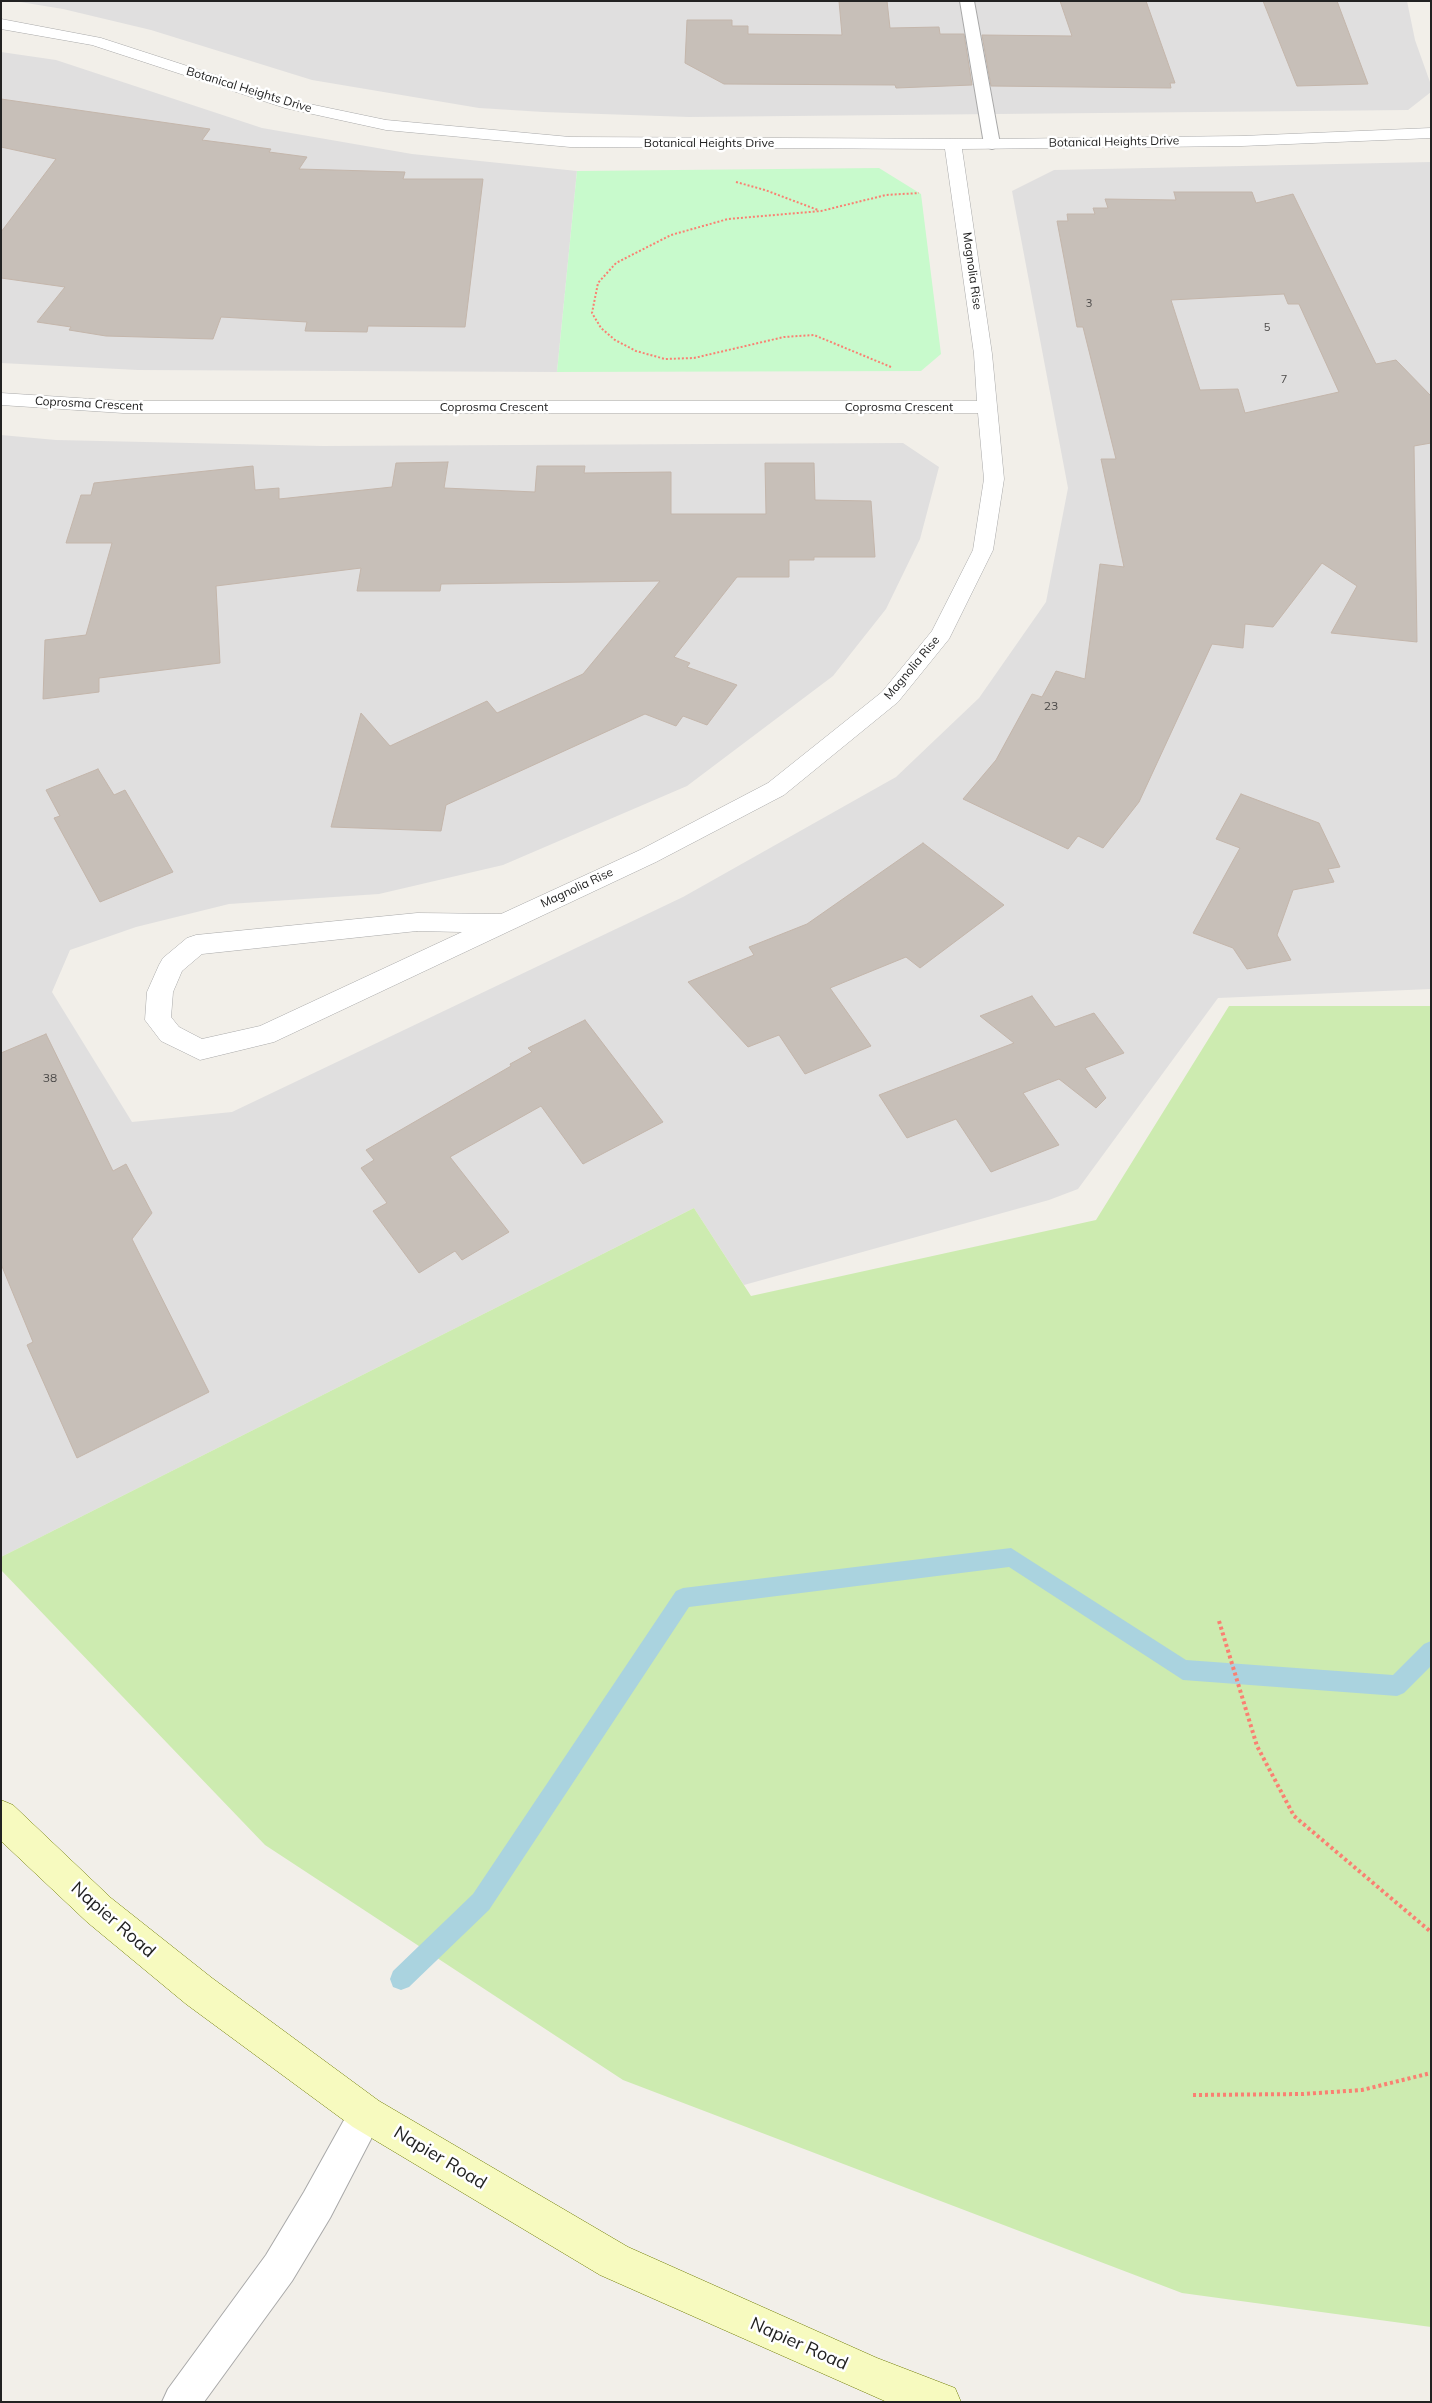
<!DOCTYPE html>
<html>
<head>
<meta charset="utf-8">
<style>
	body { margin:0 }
	#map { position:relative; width:1432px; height:2403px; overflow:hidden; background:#f2efe9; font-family:Mulish,sans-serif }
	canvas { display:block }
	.frame { position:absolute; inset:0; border:2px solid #222; pointer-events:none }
</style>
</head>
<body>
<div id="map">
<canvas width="1432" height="2403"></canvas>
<div class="frame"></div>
</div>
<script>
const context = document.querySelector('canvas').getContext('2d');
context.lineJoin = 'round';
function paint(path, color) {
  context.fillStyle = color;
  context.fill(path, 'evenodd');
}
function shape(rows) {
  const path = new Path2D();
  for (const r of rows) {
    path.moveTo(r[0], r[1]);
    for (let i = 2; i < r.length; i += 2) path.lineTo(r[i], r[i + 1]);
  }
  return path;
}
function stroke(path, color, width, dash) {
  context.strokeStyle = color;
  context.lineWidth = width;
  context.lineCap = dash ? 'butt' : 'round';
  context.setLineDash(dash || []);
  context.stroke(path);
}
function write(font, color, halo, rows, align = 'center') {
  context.font = font + ' Mulish,sans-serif';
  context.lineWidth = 5;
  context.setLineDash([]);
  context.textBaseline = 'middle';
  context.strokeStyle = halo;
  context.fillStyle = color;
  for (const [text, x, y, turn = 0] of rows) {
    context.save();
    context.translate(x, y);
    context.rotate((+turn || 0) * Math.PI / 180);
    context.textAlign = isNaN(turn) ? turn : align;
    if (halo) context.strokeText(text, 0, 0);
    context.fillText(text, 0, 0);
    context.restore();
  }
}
const residential = shape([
	[14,1,1407,1,1415,40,1431,85,1431,92,1408,110,689,117,543,112,479,108,312,80,151,30,63,9],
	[1,52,56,60,262,128,412,154,577,171,557,372,138,370,1,363],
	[1431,162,1431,989,1218,998,1078,1189,1049,1200,744,1285,694,1208,1,1557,1,435,56,440,323,446,903,443,939,467,920,539,886,609,833,676,687,786,503,865,379,894,229,904,136,927,70,950,52,992,132,1122,232,1112,683,897,896,777,979,698,1046,602,1068,488,1012,191,1054,170]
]);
const grass = shape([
	[1229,1006,1431,1006,1431,2327,1182,2293,623,2080,265,1845,1,1570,1,1557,694,1208,751,1296,1096,1220]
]);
const park = shape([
	[879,168,921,194,941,354,921,371,557,372,577,171]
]);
const stream = shape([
	[1011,1548,1186,1660,1393,1675,1424,1644,1431,1641,1431,1666,1404,1693,1397,1696,1183,1680,1009,1567,689,1607,489,1910,409,1987,401,1990,393,1987,390,1979,393,1971,473,1894,676,1591,683,1588,1011,1548]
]);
const building = shape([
	[839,1,887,1,890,28,939,27,940,34,964,34,972,85,896,88,895,85,724,84,685,63,687,20,732,20,732,26,748,26,748,34,842,35,839,1],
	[1060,1,1146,1,1175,83,1170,83,1171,88,991,86,982,35,1072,36,1060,1],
	[1263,1,1337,1,1368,84,1297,86,1263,1],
	[1,99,210,129,202,140,271,149,269,152,307,157,299,169,405,172,403,179,483,179,465,327,368,326,367,332,305,331,307,322,221,317,213,339,106,336,69,330,71,327,37,322,65,287,1,278,1,232,56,159,1,147,1,99],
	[1174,192,1252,192,1256,203,1293,194,1376,364,1396,360,1431,396,1431,443,1414,446,1417,642,1331,633,1357,586,1322,563,1273,627,1245,624,1243,648,1212,644,1139,802,1103,848,1078,836,1068,849,963,799,996,760,1032,694,1042,697,1056,671,1085,679,1100,564,1124,567,1101,459,1116,459,1083,327,1077,327,1057,221,1068,221,1067,214,1095,214,1093,208,1108,208,1105,199,1176,200,1174,192],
	[1284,294,1288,304,1299,304,1339,392,1245,413,1238,389,1200,390,1171,300,1284,294],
	[448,462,444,488,535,492,537,466,585,466,584,473,671,472,671,514,766,514,765,463,814,463,815,500,871,501,875,557,814,557,814,560,789,560,789,577,737,577,674,657,690,663,687,667,737,685,707,725,683,716,676,726,645,714,446,805,441,831,331,827,361,713,390,746,487,701,497,713,583,674,660,581,441,584,440,591,357,591,361,568,216,586,220,663,99,678,99,692,43,699,45,640,86,635,112,543,66,543,81,495,91,495,94,483,253,466,255,490,279,488,279,499,392,487,396,463,448,462],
	[98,769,114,795,125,790,173,872,100,902,54,818,60,816,46,790,98,769],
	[1241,794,1319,823,1340,867,1328,869,1334,882,1293,890,1277,935,1291,960,1247,969,1233,948,1193,933,1240,848,1216,839,1241,794],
	[923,843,1004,905,920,968,906,957,830,988,871,1046,805,1074,779,1035,748,1047,688,982,754,955,749,947,807,924,923,843],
	[1032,996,1055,1027,1094,1013,1124,1053,1085,1068,1106,1098,1096,1108,1059,1079,1023,1093,1059,1145,991,1172,956,1119,907,1138,879,1095,1014,1043,980,1016,1032,996],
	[585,1020,663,1122,583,1164,541,1106,450,1157,509,1232,462,1260,455,1251,419,1273,373,1211,387,1203,361,1168,374,1160,366,1150,511,1066,510,1064,532,1052,528,1048,585,1020],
	[46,1034,113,1171,126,1164,152,1213,132,1239,209,1392,77,1458,27,1345,33,1342,1,1264,1,1053,46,1034]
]);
const pathFar1 = shape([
	[736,182,765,190,818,210],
	[891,367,814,335,784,337,694,358,665,359,636,351,615,340,601,328,592,313,598,283,616,263,671,235,728,219,821,211,886,195,919,193]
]);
const path = shape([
	[1219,1621,1257,1746,1294,1816,1431,1932],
	[1193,2095,1303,2094,1362,2090,1431,2073]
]);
const lane = shape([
	[960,1,974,1,1000,144,998,147,992,149,986,147,984,144,960,1],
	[366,2096,378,2102,384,2114,330,2218,292,2281,204,2402,162,2402,168,2389,266,2255,304,2192,354,2102,366,2096]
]);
const street = shape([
	[1,19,101,38,295,101,386,120,570,137,992,139,1242,136,1431,128,1431,138,1242,146,962,149,992,354,1004,479,993,550,949,639,898,702,784,795,656,862,274,1042,200,1060,161,1041,145,1020,147,992,159,965,163,958,187,938,196,935,417,913,501,914,640,850,768,783,882,692,932,631,973,550,984,479,978,413,123,413,1,405,1,393,123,401,977,401,974,354,945,149,570,147,386,130,285,108,92,45,1,29,1,19],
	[417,931,462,932,260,1026,202,1039,179,1027,171,1017,173,992,182,971,202,954,417,931]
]);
const secondary = shape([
	[1,1800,13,1805,111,1898,212,1978,379,2101,628,2247,877,2358,955,2388,961,2402,887,2402,600,2275,353,2127,186,2004,87,1922,1,1841,1,1800]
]);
const farNumbernames = [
	["3",1089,304],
	["5",1267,328],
	["7",1284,380]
];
const farStreetnames = [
	["Botanical Heights Drive",249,90,17],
	["Botanical Heights Drive",1114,142,-1],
	["Botanical Heights Drive",709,143],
	["Magnolia Rise",972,271,82],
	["Coprosma Crescent",89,404,3],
	["Coprosma Crescent",494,407],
	["Coprosma Crescent",899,407],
	["Magnolia Rise",912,668,-50],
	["Magnolia Rise",577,888,-25]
];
const numberNames = [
	["23",1051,706],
	["38",50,1078]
];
const nearStreetnames = [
	["Napier Road",113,1920,41],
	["Napier Road",440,2158,31],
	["Napier Road",799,2344,24]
];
paint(residential, '#e0dfdf');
paint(grass, '#cdebb0');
paint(park, '#c8facc');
paint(stream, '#aad3df');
paint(building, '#c7bfb8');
stroke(building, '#c4b6ab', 1);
stroke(lane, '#a9a9a9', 2);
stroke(street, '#a9a9a9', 1);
stroke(secondary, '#707d05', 1);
stroke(pathFar1, '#fa8072', 2, [2, 2]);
stroke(path, '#fa8072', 4, [3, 3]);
paint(lane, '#fff');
paint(street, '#fff');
paint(secondary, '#f7fabf');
write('11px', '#4b4948', null, farNumbernames);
write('12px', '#222', '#fff', farStreetnames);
write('12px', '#4b4948', null, numberNames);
write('18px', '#222', '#fff', nearStreetnames);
</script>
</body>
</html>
